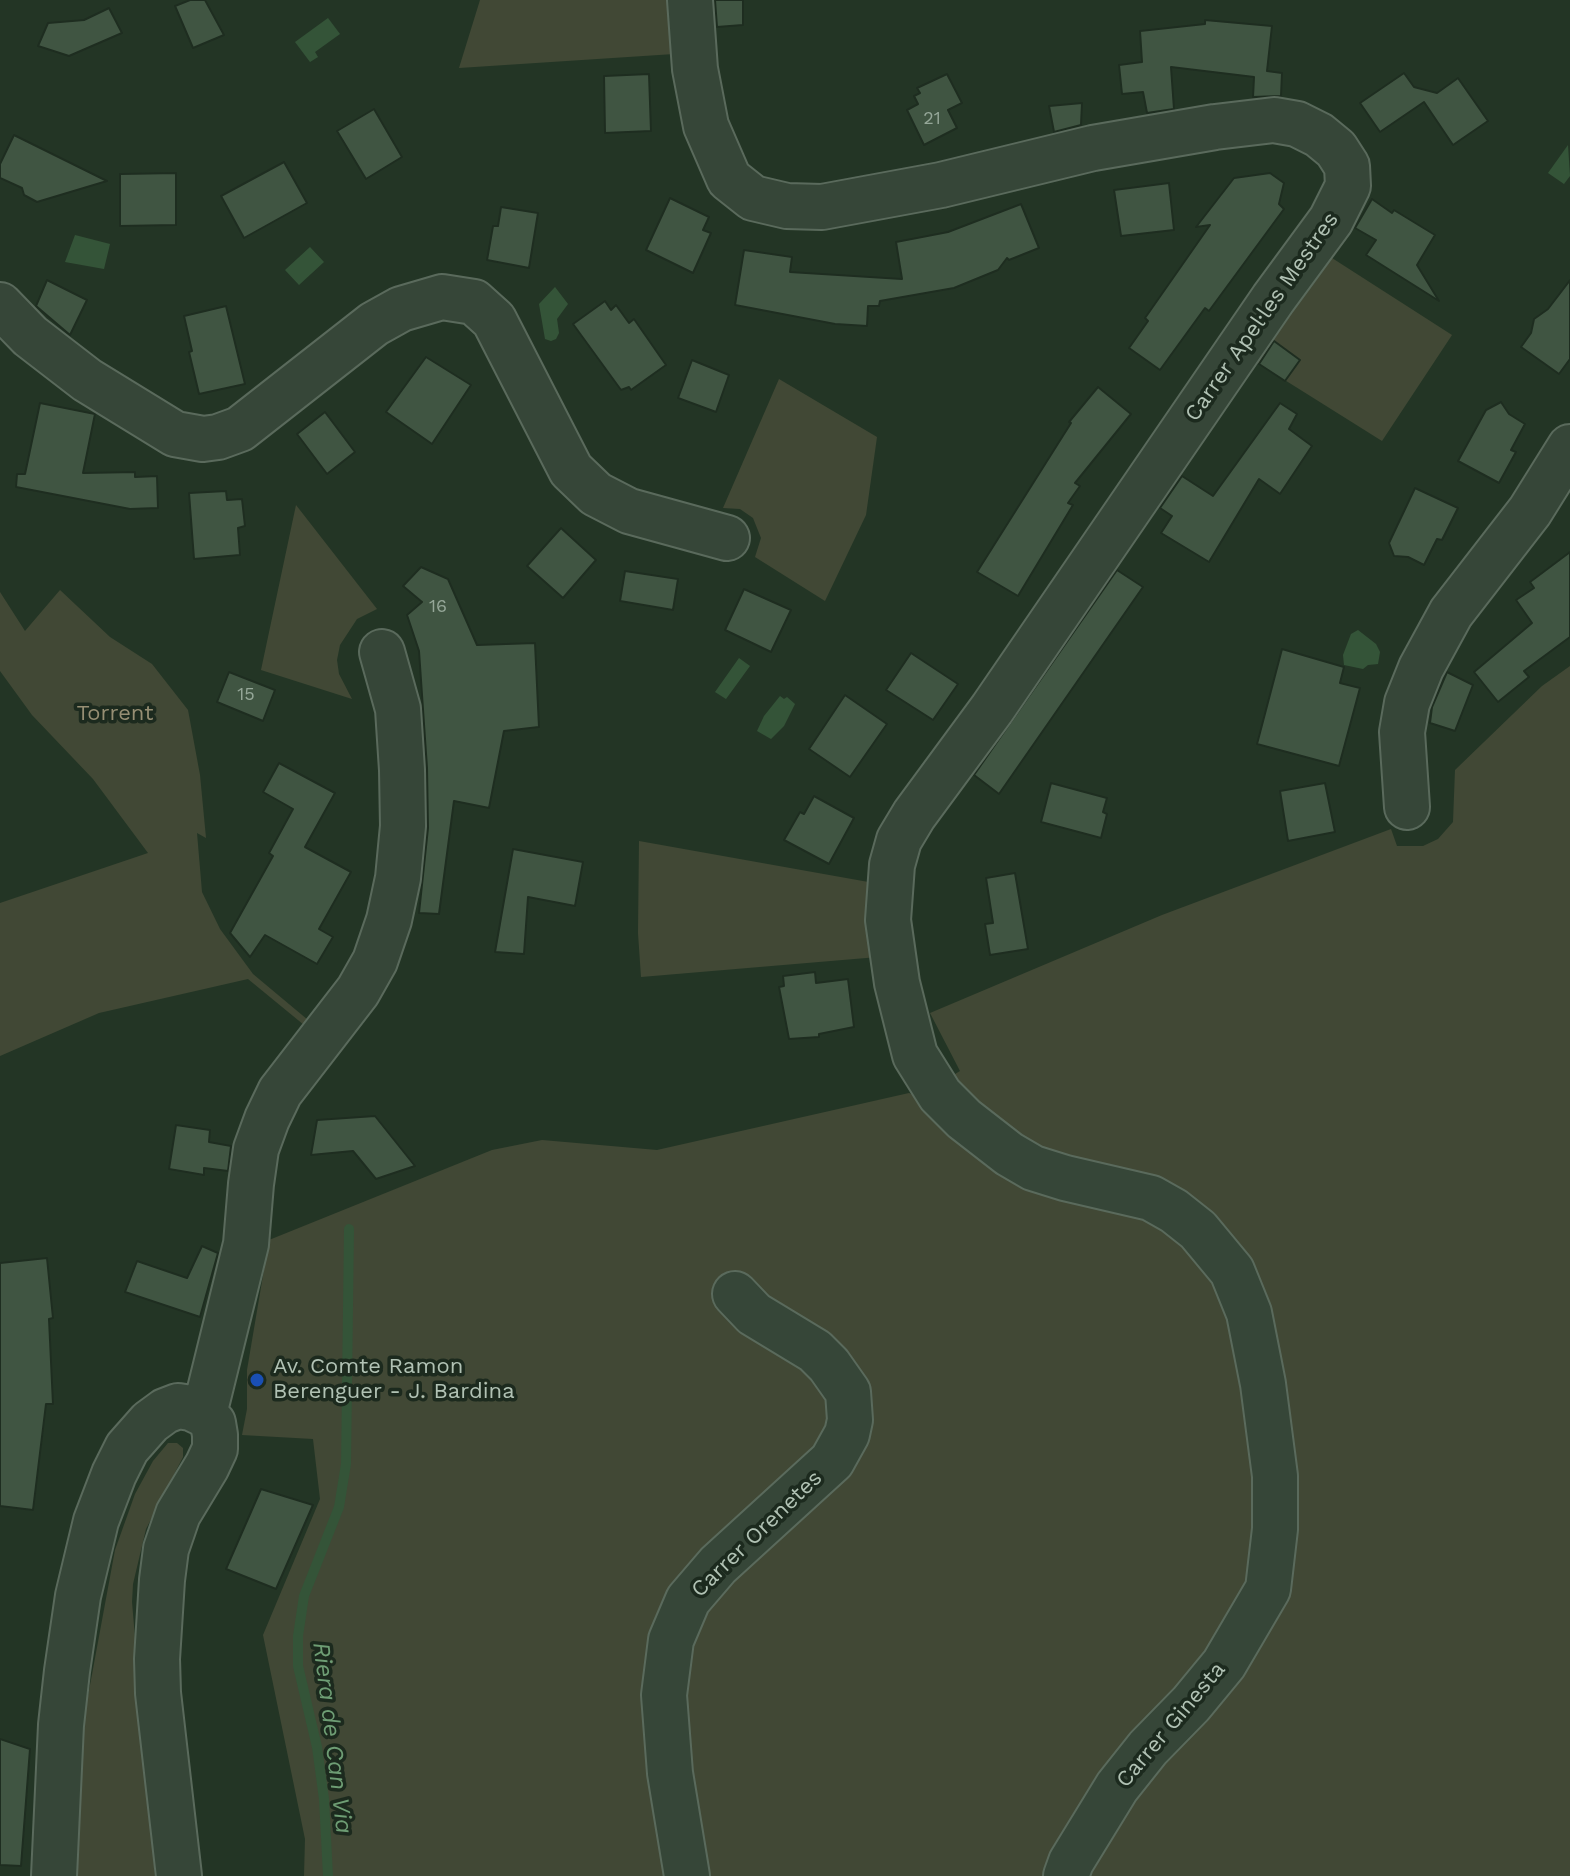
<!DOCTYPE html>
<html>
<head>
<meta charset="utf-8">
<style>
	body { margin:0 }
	canvas { display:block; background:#233525 }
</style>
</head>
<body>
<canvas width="1570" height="1876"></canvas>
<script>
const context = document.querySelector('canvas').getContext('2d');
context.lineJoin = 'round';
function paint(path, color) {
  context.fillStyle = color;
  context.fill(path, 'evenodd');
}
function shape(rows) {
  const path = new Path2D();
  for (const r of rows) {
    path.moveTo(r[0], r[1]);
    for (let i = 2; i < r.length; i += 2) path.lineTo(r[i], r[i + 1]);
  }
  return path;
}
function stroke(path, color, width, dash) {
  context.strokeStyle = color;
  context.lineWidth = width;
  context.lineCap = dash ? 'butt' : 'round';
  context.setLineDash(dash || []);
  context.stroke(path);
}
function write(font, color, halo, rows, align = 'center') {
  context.font = font + ' "Work Sans",sans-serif';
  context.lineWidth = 7;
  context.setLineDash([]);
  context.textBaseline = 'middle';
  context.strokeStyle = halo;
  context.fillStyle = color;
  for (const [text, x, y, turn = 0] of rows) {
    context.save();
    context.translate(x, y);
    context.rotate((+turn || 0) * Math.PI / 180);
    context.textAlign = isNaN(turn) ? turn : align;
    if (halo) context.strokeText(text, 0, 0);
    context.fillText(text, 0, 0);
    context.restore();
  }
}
const green = shape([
	[480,0,670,0,674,54,459,68],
	[1332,258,1452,335,1382,441,1256,362],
	[779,379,877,437,866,515,825,601,755,557,761,538,753,518,740,509,723,508],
	[296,505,377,609,357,619,340,645,337,660,339,674,352,699,261,670],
	[60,590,110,637,152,664,188,710,200,775,206,838,197,833,202,892,220,929,253,974,308,1020,304,1025,248,979,99,1013,0,1056,0,903,148,853,93,779,32,715,0,671,0,592,25,631],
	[1570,666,1570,1876,304,1876,305,1839,263,1635,320,1499,313,1439,242,1435,247,1409,247,1370,269,1240,492,1150,542,1140,657,1150,909,1093,914,1095,924,1093,960,1071,930,1013,1162,915,1391,829,1397,846,1423,846,1438,839,1453,822,1455,770,1542,686],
	[639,841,874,883,878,957,641,977,638,933],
	[168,1443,177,1443,183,1448,183,1457,146,1529,133,1584,132,1602,155,1876,72,1876,83,1723,115,1550,135,1494,153,1461]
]);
const water = shape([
	[328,18,340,34,315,52,318,57,310,62,295,42],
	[1568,145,1570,176,1564,184,1548,173],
	[75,235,110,244,104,269,65,262],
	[310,247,324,262,299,285,285,270],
	[555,287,568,304,557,319,559,333,556,339,551,341,545,339,539,304],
	[1358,630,1376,644,1380,652,1378,664,1368,665,1363,669,1344,665,1343,655,1351,634],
	[739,658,750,666,726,699,715,692],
	[780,696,784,699,787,697,795,704,784,726,771,739,757,731,764,716]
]);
const stream = shape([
	[328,1876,324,1799,317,1747,298,1666,298,1636,304,1596,339,1507,346,1464,349,1229]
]);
const building = shape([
	[190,0,205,0,224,35,193,48,175,6,190,0],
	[715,0,743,0,743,25,717,27,715,0],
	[109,8,122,33,69,56,38,46,48,23,84,20,109,8],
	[1205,20,1272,26,1267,71,1282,73,1281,96,1253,97,1254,77,1171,67,1174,109,1147,113,1143,92,1122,94,1119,65,1142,62,1140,31,1205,24,1205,20],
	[1404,73,1414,87,1437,93,1458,78,1488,121,1453,145,1424,102,1380,132,1360,103,1404,73],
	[649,74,651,131,605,133,604,76,649,74],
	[947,74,962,103,948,110,957,128,924,145,907,110,918,104,914,96,920,93,917,88,947,74],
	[1082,103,1081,125,1054,132,1049,106,1082,103],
	[374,109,402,157,366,179,337,131,374,109],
	[14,135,107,181,37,202,24,195,22,188,0,178,0,164,14,135],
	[284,162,307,203,244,238,221,196,284,162],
	[176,173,176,225,120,226,120,174,176,173],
	[1270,173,1284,183,1279,204,1284,209,1209,311,1205,308,1160,370,1129,348,1148,321,1145,318,1210,225,1196,227,1234,178,1270,173],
	[1169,183,1174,230,1121,236,1114,190,1169,183],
	[670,198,709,217,703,230,711,233,693,273,646,250,670,198],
	[1372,199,1392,213,1394,210,1435,235,1417,265,1439,301,1366,255,1376,240,1355,228,1372,199],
	[1021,204,1039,248,1009,260,1007,258,998,270,954,288,880,301,879,306,868,306,867,326,835,324,735,305,744,250,792,257,790,272,902,279,896,242,948,232,1021,204],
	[501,207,538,213,529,268,487,260,493,226,498,226,501,207],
	[47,280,87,300,70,335,36,306,47,280],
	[1570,280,1570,359,1559,374,1521,347,1531,333,1534,319,1548,309,1570,280],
	[605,301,611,310,616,305,629,323,634,319,666,365,631,390,629,387,621,390,573,324,605,301],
	[226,306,245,384,199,394,189,352,192,351,184,316,226,306],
	[1274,341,1300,360,1285,381,1259,364,1274,341],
	[426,357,471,385,432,444,386,412,426,357],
	[692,360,729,375,716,412,678,398,692,360],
	[1098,387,1131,414,1075,483,1080,486,1068,503,1073,505,1018,596,977,572,1071,423,1069,422,1098,387],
	[1501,402,1509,414,1525,424,1511,450,1516,452,1499,483,1458,461,1486,410,1501,402],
	[40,403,95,414,83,473,135,472,135,477,157,476,158,508,130,509,16,487,17,474,25,474,40,403],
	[1280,403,1297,414,1289,429,1312,446,1280,494,1259,479,1209,562,1161,533,1172,516,1160,508,1182,476,1213,496,1280,403],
	[325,412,355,452,327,474,297,434,325,412],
	[1415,488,1458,508,1442,540,1437,539,1424,565,1408,557,1394,556,1389,543,1415,488],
	[226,491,227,500,242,499,245,526,238,528,240,555,194,559,189,493,226,491],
	[561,528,596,560,563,598,527,566,561,528],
	[1570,552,1570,637,1524,671,1529,677,1498,702,1474,672,1532,623,1516,600,1534,588,1530,582,1570,552],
	[421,567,448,579,477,645,535,643,539,727,504,731,489,808,454,801,439,914,419,913,428,828,427,768,419,651,407,615,422,602,403,586,421,567],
	[1117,570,1143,587,999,794,974,775,1117,570],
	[625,571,678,579,673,610,620,601,625,571],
	[744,589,791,610,771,652,725,630,744,589],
	[1282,649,1344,667,1340,683,1360,688,1339,766,1257,744,1282,649],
	[911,653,958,684,933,720,886,690,911,653],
	[229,672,275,690,263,721,217,702,229,672],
	[1447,672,1473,685,1455,731,1430,723,1432,707,1447,672],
	[845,695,887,724,850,777,809,749,845,695],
	[279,763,335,793,305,847,351,872,319,929,333,937,317,964,265,935,250,957,230,933,273,856,269,853,293,809,263,792,279,763],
	[1051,783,1107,798,1103,812,1107,814,1101,838,1041,822,1051,783],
	[1325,783,1335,832,1288,841,1280,791,1325,783],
	[814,796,854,818,829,864,784,840,800,812,804,814,814,796],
	[513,849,583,862,575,906,528,897,524,954,495,952,513,849],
	[1015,873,1028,949,990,955,985,924,993,923,986,878,1015,873],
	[815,972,816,983,848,979,854,1027,819,1034,819,1037,789,1039,779,987,784,986,783,976,815,972],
	[375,1116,415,1166,376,1179,353,1151,311,1155,317,1120,375,1116],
	[176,1125,210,1130,209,1142,231,1146,228,1171,204,1168,204,1175,169,1169,176,1125],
	[202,1246,218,1253,200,1317,125,1292,137,1261,187,1278,202,1246],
	[47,1258,53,1318,49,1319,53,1404,46,1404,33,1510,0,1506,0,1263,47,1258],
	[261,1489,313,1505,276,1589,226,1569,261,1489],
	[0,1739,30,1749,21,1866,0,1865,0,1739]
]);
const minor = shape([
	[690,0,695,69,706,126,729,179,753,198,787,206,822,207,941,185,1093,148,1215,127,1274,120,1297,124,1319,135,1336,149,1347,166,1348,186,1331,220,1273,299,992,709,914,815,899,840,892,865,888,920,897,983,915,1055,940,1095,964,1119,1009,1154,1033,1168,1065,1178,1151,1198,1174,1211,1198,1230,1232,1271,1249,1313,1263,1384,1275,1476,1275,1529,1268,1589,1224,1664,1191,1704,1148,1748,1117,1787,1071,1862,1066,1876],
	[0,305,30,336,87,380,175,434,203,439,218,437,240,429,374,324,401,309,442,297,474,302,494,320,571,470,596,494,629,511,727,538],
	[1407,807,1402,732,1407,703,1421,668,1451,613,1530,511,1570,447],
	[204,1414,246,1244,251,1184,256,1149,267,1119,280,1092,358,991,375,961,389,920,398,878,403,826,402,770,398,709,382,652],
	[54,1876,61,1725,67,1671,78,1596,96,1521,114,1474,127,1448,150,1422,165,1411,178,1406,191,1408,204,1414,213,1423,215,1435,215,1449,207,1466,178,1514,166,1549,162,1580,157,1659,158,1693,179,1876],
	[687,1876,670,1773,664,1695,671,1640,688,1600,718,1565,832,1461,847,1434,850,1420,848,1392,829,1365,815,1351,754,1314,735,1294]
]);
const markers = [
	[257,1380,8,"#1a4fb4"]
];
const numberNames = [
	["21",932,119],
	["16",438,607],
	["15",246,695]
];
const streetNames = [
	["Carrer Apel·les Mestres",1262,317,-55],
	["Carrer Orenetes",757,1534,-44],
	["Carrer Ginesta",1171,1725,-50]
];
const parkNames = [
	["Torrent",115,714]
];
const poiNames = [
	["Av. Comte Ramon",273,1367],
	["Berenguer - J. Bardina",273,1392]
];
const waterNames = [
	["Riera de Can Via",332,1738,83]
];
paint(green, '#414835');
paint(water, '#345438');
stroke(stream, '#345438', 10);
paint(building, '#405542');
stroke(building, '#1e2d20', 2);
stroke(minor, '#5a6a5c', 48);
stroke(minor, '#364638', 44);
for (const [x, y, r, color] of markers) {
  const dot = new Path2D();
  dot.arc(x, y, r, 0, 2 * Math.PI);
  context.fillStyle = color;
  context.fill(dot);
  stroke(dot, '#1c2a1e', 3);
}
write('18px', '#95a798', null, numberNames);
write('22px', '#b1c2b4', '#1c2a1e', streetNames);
write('22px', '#968e73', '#1c2a1e', parkNames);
write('22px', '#b1c2b4', '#1c2a1e', poiNames, 'left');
write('italic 24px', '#6e9d74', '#1c2a1e', waterNames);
</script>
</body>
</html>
